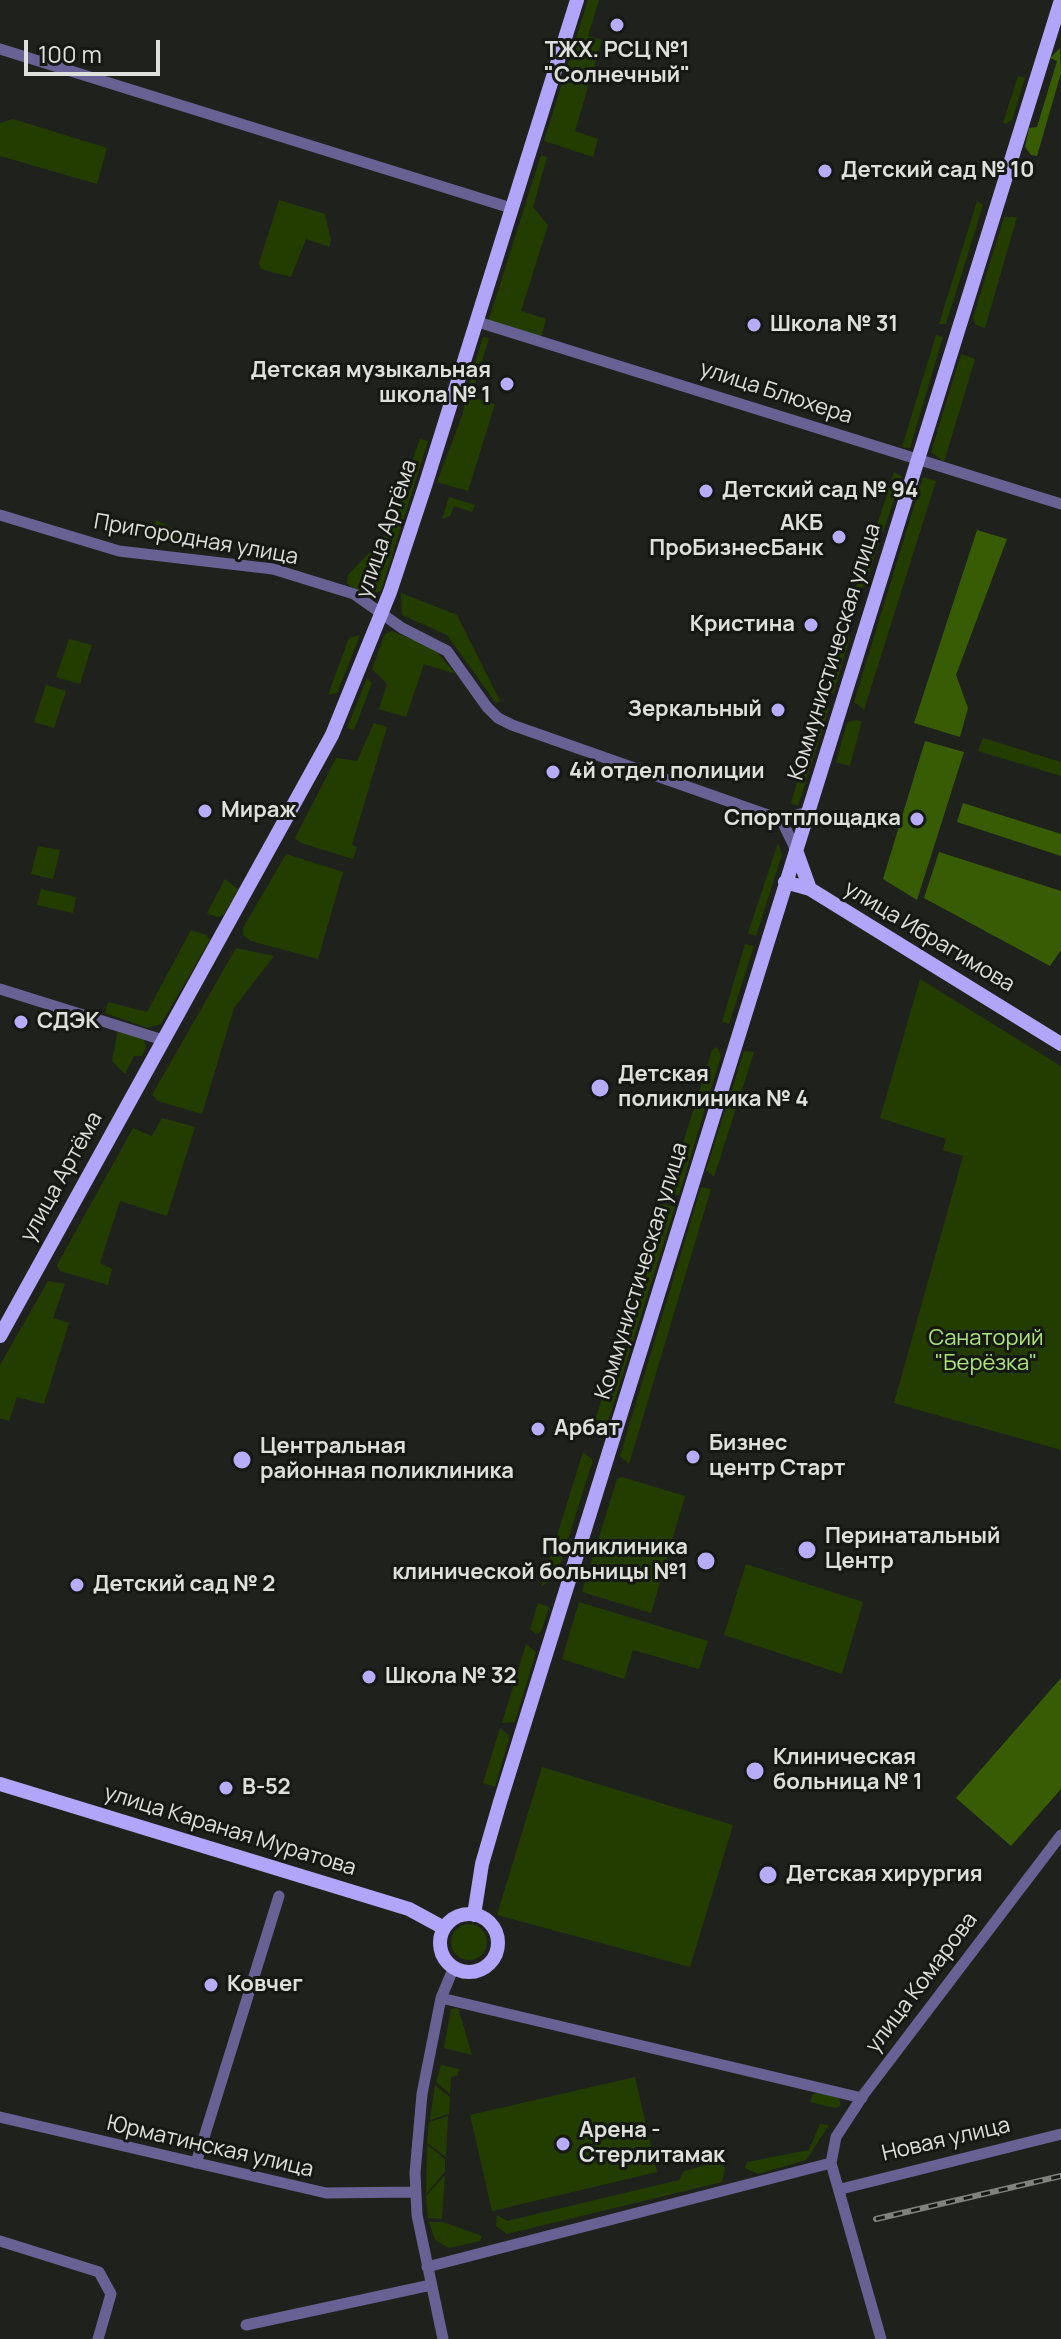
<!DOCTYPE html>
<html>
<head>
<meta charset="utf-8">
<style>
	body { margin:0 }
	#map { position:relative; width:1061px; height:2339px; overflow:hidden; background:#1f221c; font-family:Manrope,sans-serif }
	canvas { display:block }
	.scale { position:absolute; left:24px; top:40px; width:136px; height:36px; box-sizing:border-box; border:4px solid #dee0dc; border-top:0; padding-left:10px; font-size:24px; line-height:28px; white-space:nowrap; color:#dee0dc; -webkit-text-stroke:6px #151813; paint-order:stroke }
</style>
</head>
<body>
<div id="map">
<canvas width="1061" height="2339"></canvas>
<div class="scale">100 m</div>
</div>
<script>
const context = document.querySelector('canvas').getContext('2d');
context.lineJoin = 'round';
function paint(path, color) {
  context.fillStyle = color;
  context.fill(path, 'evenodd');
}
function shape(rows) {
  const path = new Path2D();
  for (const r of rows) {
    if (r.length === 3) {
      path.moveTo(r[0] + r[2], r[1]);
      path.arc(r[0], r[1], r[2], 0, 2 * Math.PI);
      continue;
    }
    path.moveTo(r[0], r[1]);
    for (let i = 2; i < r.length; i += 2) path.lineTo(r[i], r[i + 1]);
  }
  return path;
}
function stroke(path, color, width, dash) {
  context.strokeStyle = color;
  context.lineWidth = width;
  context.lineCap = dash ? 'butt' : 'round';
  context.setLineDash(dash || []);
  context.stroke(path);
}
function write(font, color, halo, rows, align = 'center') {
  context.font = font + ' Manrope,sans-serif';
  context.lineWidth = 6;
  context.setLineDash([]);
  context.textBaseline = 'middle';
  context.strokeStyle = halo;
  context.fillStyle = color;
  for (const [text, x, y, turn = 0] of rows) {
    context.save();
    context.translate(x, y);
    context.rotate((+turn || 0) * Math.PI / 180);
    context.textAlign = isNaN(turn) ? turn : align;
    if (halo) context.strokeText(text, 0, 0);
    context.fillText(text, 0, 0);
    context.restore();
  }
}
const green = shape([
	[588,0,599,0,588,36,602,40,575,131,598,139,593,157,544,141],
	[1018,76,1025,78,1012,120,1006,124,1003,123],
	[13,119,107,148,97,184,0,156,0,123],
	[541,155,547,157,533,207,548,225,521,311,546,319,541,338,488,322],
	[279,200,325,214,331,241,329,247,306,239,291,277,261,269,259,263],
	[977,201,983,205,946,324,939,324],
	[1004,217,1017,217,985,328,976,325,973,318],
	[936,335,943,337,910,448,902,447],
	[483,337,489,338,471,397,495,404,468,491,437,482,463,413,465,396],
	[961,354,975,359,944,462,931,452],
	[420,439,428,441,381,591,371,594,355,590,347,583,348,575,385,536],
	[894,472,902,476,883,532,875,532],
	[923,477,936,481,864,710,854,702],
	[449,497,475,505,472,512,454,506,450,516,442,519],
	[156,520,187,536,183,545,150,537],
	[871,540,879,542,865,586,855,591],
	[401,593,457,615,500,701,496,703,447,635,402,615],
	[392,631,433,648,456,674,424,664,406,717,379,709,387,684,372,669,385,634],
	[360,635,337,693,328,695,349,638],
	[842,635,850,637,833,694,823,695],
	[69,639,92,645,80,684,56,677],
	[367,678,372,683,354,730,347,728],
	[46,685,66,691,54,728,34,722],
	[820,705,829,708,798,806,791,803],
	[854,720,862,721,850,766,836,762,847,723],
	[374,723,387,727,352,845,357,847,353,859,301,843,295,838,336,758,357,761],
	[983,738,1061,762,1061,776,978,751],
	[778,843,782,855,756,936,748,933],
	[38,846,60,850,53,879,31,874],
	[286,854,343,872,318,959,251,941,243,935,243,928],
	[225,879,238,889,224,915,217,917,207,913],
	[41,889,76,897,73,913,37,905],
	[191,930,206,935,210,940,161,1024,148,1028,105,1013,108,1002,147,1012],
	[745,944,754,946,729,1024,722,1022],
	[236,948,274,956,234,1008,202,1114,158,1101,152,1095],
	[920,979,1061,1066,1061,1450,894,1403,963,1156,943,1150,946,1139,880,1118],
	[118,1029,143,1038,146,1047,142,1056,134,1056,125,1074,112,1061],
	[717,1047,721,1056,679,1195,673,1195,668,1191,712,1050],
	[744,1051,754,1052,714,1177,706,1170],
	[162,1118,195,1127,167,1216,120,1201,100,1263,112,1269,108,1285,60,1271,57,1265,133,1128,152,1136],
	[701,1187,711,1189,629,1464,620,1456],
	[663,1204,675,1207,604,1434,597,1434,592,1430],
	[48,1281,65,1284,53,1318,69,1323,44,1404,17,1397,9,1421,0,1418,0,1365],
	[583,1452,593,1460,557,1574,541,1587],
	[622,1477,685,1496,651,1613,582,1592,617,1479],
	[746,1564,863,1602,842,1674,724,1635],
	[579,1602,708,1641,699,1669,633,1650,624,1679,562,1659],
	[538,1603,549,1607,541,1632,536,1634,530,1629],
	[526,1644,536,1652,515,1722,502,1723],
	[500,1728,510,1736,495,1787,483,1783],
	[542,1767,733,1825,690,1967,497,1915],
	[469,1942,18],
	[458,2008,472,2055,444,2048,451,2009],
	[441,2065,459,2069,458,2075,451,2077,450,2094,436,2082],
	[635,2077,657,2172,492,2211,470,2115],
	[435,2085,450,2097,449,2114,430,2120],
	[818,2093,839,2098,841,2106,835,2108,810,2102,813,2094],
	[448,2116,446,2157,427,2143,429,2122],
	[820,2124,829,2125,806,2160,758,2174,745,2168,747,2162,809,2150],
	[427,2145,445,2159,445,2172,426,2194],
	[718,2162,725,2168,722,2182,507,2234,496,2226,497,2215,507,2221,679,2180,684,2171],
	[445,2175,442,2219,428,2218,426,2196],
	[429,2222,443,2222,482,2236,480,2241,449,2248,435,2240]
]);
const forest = shape([
	[1060,48,1061,73,1037,156,1031,155,1025,147,1029,128,1037,127,1057,61,1050,58],
	[977,530,1007,539,956,675,968,708,960,737,914,723],
	[925,741,964,752,917,900,883,879],
	[963,803,1061,834,1061,856,957,822],
	[939,852,1061,891,1061,950,1050,966,924,898],
	[1061,1678,1061,1789,1011,1846,956,1798]
]);
const minor = shape([
	[0,49,511,208],
	[478,322,1061,504],
	[0,515,119,551,273,569,354,594,402,628,447,651,487,707,498,718,512,725,762,813,781,819,808,812],
	[781,819,796,850],
	[0,989,163,1040],
	[441,1998,862,2098],
	[0,2117,326,2193,414,2192],
	[196,2163,279,1896],
	[831,2163,836,2137,864,2094,1061,1835],
	[831,2163,881,2339],
	[841,2189,1061,2134],
	[0,2241,99,2272,111,2294,98,2339],
	[427,2267,831,2163],
	[246,2325,431,2285],
	[443,2339,417,2215,415,2173,422,2094,441,1998,454,1967]
]);
const major = shape([
	[796,850,810,889],
	[785,882,810,889,1061,1044],
	[0,1336,332,735,390,592,426,483,577,0],
	[0,1784,409,1909,444,1928],
	[469,1943,29],
	[474,1915,482,1864,500,1802,1061,0]
]);
const rail = shape([
	[876,2219,1061,2176]
]);
const markers = [
	[617,25,8,"#b6acf8"],
	[825,171,8,"#b6acf8"],
	[754,325,8,"#b6acf8"],
	[507,384,8,"#b6acf8"],
	[706,491,8,"#b6acf8"],
	[839,537,8,"#b6acf8"],
	[811,625,8,"#b6acf8"],
	[778,710,8,"#b6acf8"],
	[553,772,8,"#b6acf8"],
	[205,811,8,"#b6acf8"],
	[917,819,8,"#b6acf8"],
	[21,1022,8,"#b6acf8"],
	[600,1088,10,"#b6acf8"],
	[538,1429,8,"#b6acf8"],
	[693,1457,8,"#b6acf8"],
	[242,1460,10,"#b6acf8"],
	[807,1550,10,"#b6acf8"],
	[706,1561,10,"#b6acf8"],
	[77,1585,8,"#b6acf8"],
	[369,1677,8,"#b6acf8"],
	[755,1771,10,"#b6acf8"],
	[226,1788,8,"#b6acf8"],
	[768,1875,10,"#b6acf8"],
	[211,1985,8,"#b6acf8"],
	[563,2144,8,"#b6acf8"]
];
const poiNames = [
	["ТЖХ. РСЦ №1",617,51,"center"],
	["\"Солнечный\"",617,76,"center"],
	["Детский сад № 10",841,171],
	["Школа № 31",770,325],
	["Детская музыкальная",491,371,"right"],
	["школа № 1",491,396,"right"],
	["Детский сад № 94",722,491],
	["АКБ",823,524,"right"],
	["ПроБизнесБанк",823,549,"right"],
	["Кристина",795,625,"right"],
	["Зеркальный",762,710,"right"],
	["4й отдел полиции",569,772],
	["Мираж",221,811],
	["Спортплощадка",901,819,"right"],
	["СДЭК",37,1022],
	["Детская",618,1075],
	["поликлиника № 4",618,1100],
	["Арбат",554,1429],
	["Бизнес",709,1444],
	["центр Старт",709,1469],
	["Центральная",260,1447],
	["районная поликлиника",260,1472],
	["Перинатальный",825,1537],
	["Центр",825,1562],
	["Поликлиника",688,1548,"right"],
	["клинической больницы №1",688,1573,"right"],
	["Детский сад № 2",93,1585],
	["Школа № 32",385,1677],
	["Клиническая",773,1758],
	["больница № 1",773,1783],
	["B-52",242,1788],
	["Детская хирургия",786,1875],
	["Ковчег",227,1985],
	["Арена -",579,2131],
	["Стерлитамак",579,2156]
];
const streetNames = [
	["улица Блюхера",776,393,18],
	["улица Артёма",387,529,-71],
	["Пригородная улица",196,540,10],
	["Коммунистическая улица",835,652,-73],
	["улица Ибрагимова",929,937,31],
	["улица Артёма",62,1177,-61],
	["Коммунистическая улица",642,1271,-73],
	["улица Караная Муратова",230,1831,17],
	["улица Комарова",922,1983,-53],
	["Новая улица",946,2140,-13],
	["Юрматинская улица",210,2147,13]
];
const parkNames = [
	["Санаторий",986,1339],
	["\"Берёзка\"",986,1364]
];
paint(green, '#233d01');
paint(forest, '#375c04');
stroke(minor, '#686194', 11);
stroke(major, '#b1a5fa', 14);
stroke(rail, '#7f827d', 6);
stroke(rail, '#151813', 3, [9]);
for (const [x, y, r, color] of markers) {
  const dot = new Path2D();
  dot.arc(x, y, r, 0, 2 * Math.PI);
  context.fillStyle = color;
  context.fill(dot);
  stroke(dot, '#151813', 3);
}
write('bold 22px', '#dee0dc', '#151813', poiNames, 'left');
write('22px', '#dee0dc', '#151813', streetNames);
write('22px', '#ade47c', '#151813', parkNames);
</script>
</body>
</html>
